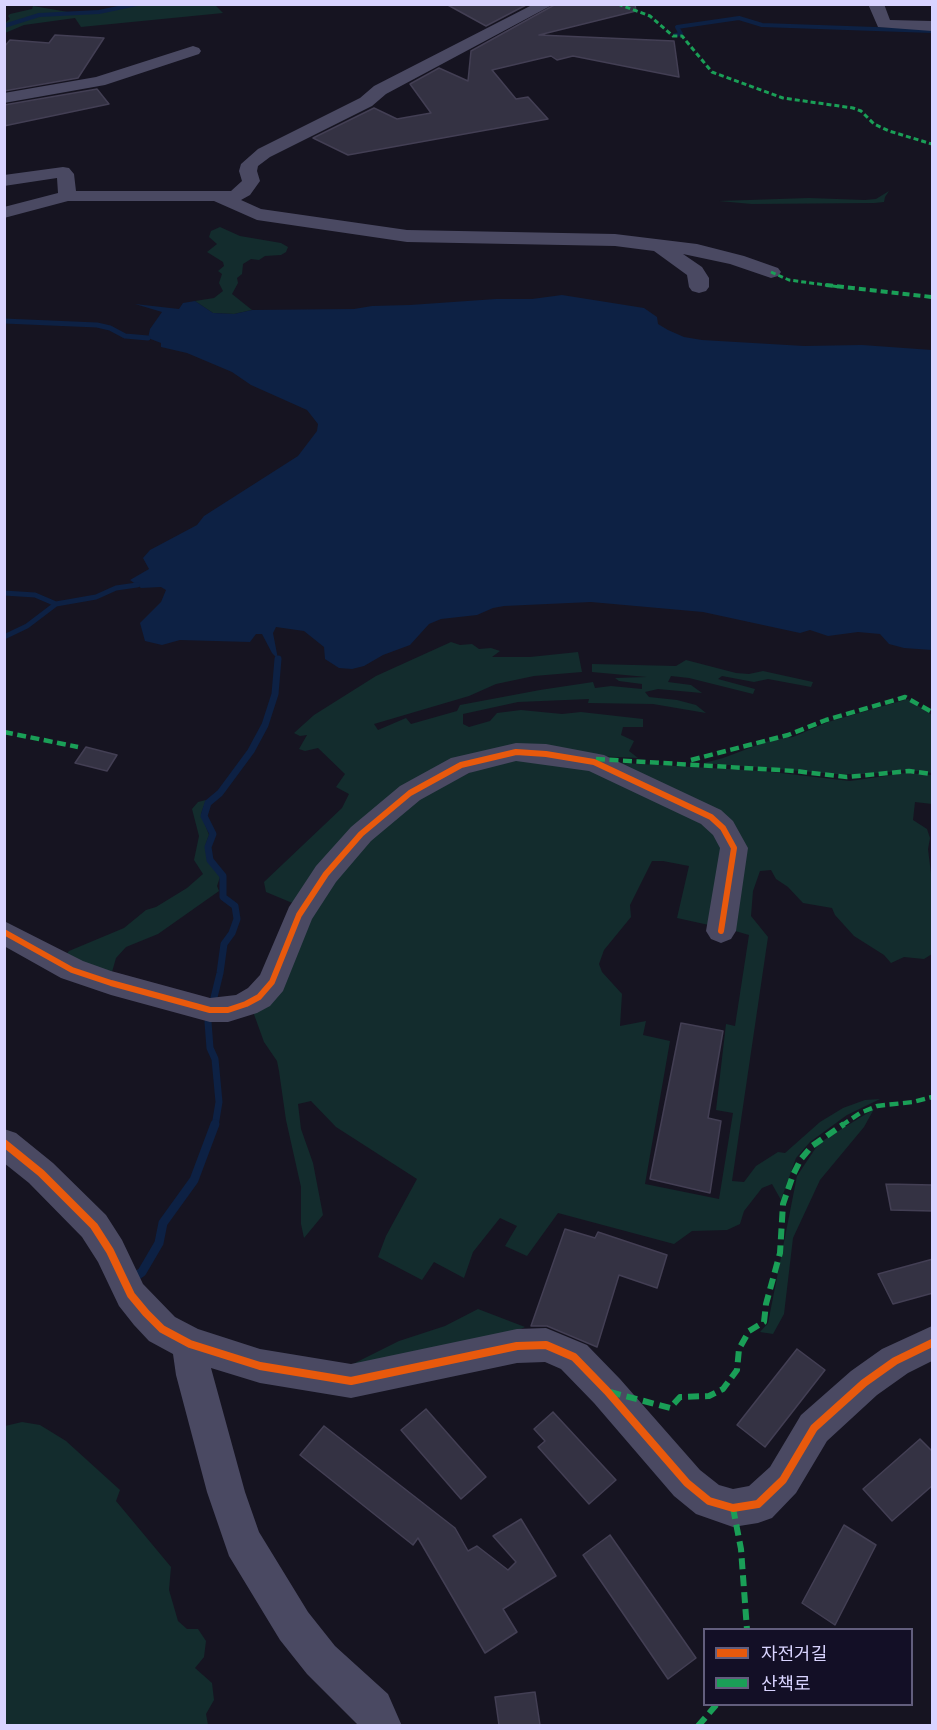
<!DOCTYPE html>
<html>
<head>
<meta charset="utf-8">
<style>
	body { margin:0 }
	#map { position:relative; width:937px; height:1730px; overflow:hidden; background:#161421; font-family:Overpass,"Noto Sans KR",sans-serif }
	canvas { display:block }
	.frame { position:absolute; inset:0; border:6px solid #d9d4ff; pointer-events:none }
	.legend { position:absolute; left:703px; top:1628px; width:210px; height:78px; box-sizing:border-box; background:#130f26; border:2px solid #625e7d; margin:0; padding:8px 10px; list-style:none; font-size:18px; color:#d9d4ff }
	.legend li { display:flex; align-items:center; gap:12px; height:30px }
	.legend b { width:30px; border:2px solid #625e7d }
</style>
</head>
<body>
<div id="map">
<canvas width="937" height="1730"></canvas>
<div class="frame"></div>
<ul class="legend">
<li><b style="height:8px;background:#e8590c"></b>자전거길</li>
<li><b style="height:8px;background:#1a9f57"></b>산책로</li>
</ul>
</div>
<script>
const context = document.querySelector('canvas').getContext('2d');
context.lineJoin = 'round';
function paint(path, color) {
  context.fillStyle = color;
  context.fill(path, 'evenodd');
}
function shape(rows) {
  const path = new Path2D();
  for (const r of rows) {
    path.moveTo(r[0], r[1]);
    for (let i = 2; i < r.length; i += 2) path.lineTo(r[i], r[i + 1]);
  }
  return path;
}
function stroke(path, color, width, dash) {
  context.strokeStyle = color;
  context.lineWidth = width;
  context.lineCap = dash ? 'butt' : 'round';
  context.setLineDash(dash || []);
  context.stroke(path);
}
const green = shape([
	[215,5,223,13,81,27,75,18,24,25,5,33,5,23,10,19,8,16,10,14,32,9,33,6,74,13,142,5],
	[889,191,885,197,884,202,874,203,752,204,719,201,809,198,865,200,876,199],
	[220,227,240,236,281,243,288,247,286,252,281,255,265,256,259,260,251,259,243,264,242,274,237,278,238,283,232,294,252,310,234,314,213,313,195,301,214,298,223,291,219,283,222,274,218,271,224,266,223,262,207,252,217,244,209,237,211,231],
	[451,642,460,645,472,644,479,649,491,648,500,651,492,657,530,657,578,652,582,672,534,676,496,684,469,696,374,724,378,730,406,718,411,724,457,711,460,705,540,690,593,682,595,688,611,686,642,689,642,684,619,681,615,678,647,677,592,672,592,664,676,666,686,660,736,673,749,674,763,671,813,682,811,687,768,679,754,682,722,676,718,679,755,689,753,694,689,678,671,676,668,682,691,685,702,693,658,689,645,692,649,697,677,700,696,705,706,713,653,704,588,703,589,699,518,702,463,714,463,724,469,727,490,721,497,713,521,710,562,714,581,712,643,719,643,727,623,727,621,735,634,741,629,751,638,758,573,755,553,752,442,771,302,907,266,892,264,882,342,808,349,794,336,787,345,774,318,748,305,751,299,749,307,735,300,736,294,733,314,715,376,676],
	[908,699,932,715,932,773,907,770,870,774,836,774,704,763,723,758,771,740,793,737,828,722],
	[552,759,641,785,726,840,718,927,677,918,689,866,663,861,652,861,630,905,631,917,604,950,599,964,602,972,622,994,620,1026,646,1021,643,1035,670,1041,645,1184,719,1199,733,1113,716,1110,726,1024,735,1026,749,935,725,928,740,843,605,762,763,771,850,781,906,773,932,775,932,804,915,802,913,820,927,829,930,838,928,849,932,882,932,954,924,959,904,957,891,963,884,955,854,936,835,915,832,908,803,903,788,887,776,879,771,870,760,871,753,891,751,916,768,937,732,1181,744,1182,756,1166,778,1152,785,1153,820,1122,843,1108,865,1100,880,1099,847,1115,810,1142,796,1158,781,1200,772,1184,762,1188,744,1211,740,1224,727,1230,692,1231,674,1244,558,1213,527,1256,505,1246,517,1226,500,1218,473,1252,464,1278,434,1262,422,1280,378,1257,386,1236,417,1179,336,1127,311,1101,298,1104,301,1129,313,1163,323,1215,304,1238,301,1224,301,1187,286,1120,279,1071,277,1061,264,1042,251,1006,329,888,396,811,490,762],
	[206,800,201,814,209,835,205,846,208,861,220,877,217,886,219,891,158,934,126,947,116,958,112,972,64,957,69,951,124,928,146,910,156,907,187,888,203,874,194,860,199,836,192,809,198,802],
	[874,1109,864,1127,820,1180,793,1238,784,1314,773,1334,760,1332,768,1323,797,1176,819,1143],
	[478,1309,525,1327,499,1339,343,1369,399,1341,445,1326],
	[22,1422,40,1425,66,1441,120,1490,116,1501,171,1567,169,1590,178,1621,187,1629,198,1629,206,1641,204,1657,195,1668,212,1683,214,1700,206,1714,208,1725,5,1725,5,1426]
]);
const water = shape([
	[562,295,644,308,657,317,658,324,668,330,684,337,702,340,804,346,862,345,932,350,932,650,904,648,889,644,880,634,858,632,828,636,810,630,800,633,703,612,591,602,504,606,493,608,477,615,441,619,429,624,410,645,383,655,364,666,352,669,339,668,325,659,324,647,304,631,276,627,273,633,278,659,272,653,262,634,256,634,250,642,180,640,162,645,145,641,140,623,161,602,166,590,161,587,141,588,130,580,149,569,143,558,150,550,197,525,204,516,298,456,317,431,318,424,307,410,251,385,232,372,187,353,161,347,161,343,148,338,150,329,162,312,135,304,179,309,183,303,195,301,213,313,234,314,252,310,354,309,372,306,410,305,496,299,532,299]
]);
const streamFar3 = shape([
	[157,4,171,4],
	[4,26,39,15,99,12,137,4],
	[675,35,681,34,677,27,739,18,762,25,932,31]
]);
const streamFar2 = shape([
	[4,321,97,325,110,328,125,336,148,338],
	[4,593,35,595,56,604],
	[4,637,27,626,56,604,96,597,116,588,137,585]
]);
const streamFar1 = shape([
	[215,1126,219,1102,215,1059,210,1048,208,1022,220,973,224,944,232,933,237,919,235,906,223,897,223,876,210,860,208,847,213,834,204,816,208,803,220,793,251,751,265,725,275,694,278,659]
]);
const stream = shape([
	[132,1279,142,1272,159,1243,163,1223,194,1180,215,1124]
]);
const building = shape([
	[446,4,528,4,486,26,446,4],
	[556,4,635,4,636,11,539,35,674,41,679,77,573,56,557,60,551,56,492,70,516,99,528,97,548,119,348,155,313,138,374,108,397,119,431,113,410,84,439,68,468,81,471,51,556,4],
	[55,35,104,38,78,78,4,91,4,47,10,40,49,43,55,35],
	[97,89,109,104,4,126,4,105,97,89],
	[86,747,117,755,107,771,75,763,86,747],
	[681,1023,723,1031,708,1118,721,1121,710,1193,650,1179,681,1023],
	[886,1184,933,1185,933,1211,891,1210,886,1184],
	[565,1229,595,1238,598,1232,667,1255,657,1288,619,1275,597,1347,547,1326,531,1326,565,1229],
	[933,1259,933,1293,893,1304,878,1274,933,1259],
	[797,1349,825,1370,765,1447,737,1425,797,1349],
	[426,1409,486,1477,461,1499,401,1430,426,1409],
	[553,1412,616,1480,589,1504,538,1447,545,1441,534,1429,553,1412],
	[324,1426,455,1528,468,1551,477,1546,508,1570,516,1562,493,1536,521,1519,556,1576,503,1609,517,1632,485,1653,418,1538,413,1545,300,1455,324,1426],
	[920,1439,933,1452,933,1485,892,1521,863,1489,920,1439],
	[844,1525,876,1545,835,1625,802,1603,844,1525],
	[610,1535,696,1658,668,1679,583,1555,610,1535],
	[535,1692,540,1725,499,1725,495,1697,535,1692]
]);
const minor = shape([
	[534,4,554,4,386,94,372,106,270,157,258,166,257,171,260,181,250,195,241,200,261,209,407,230,615,234,697,244,744,256,778,268,781,272,778,276,771,278,730,264,683,254,702,267,709,278,709,287,706,291,699,293,692,291,689,287,687,275,654,251,615,246,407,242,257,220,214,201,68,201,4,218,4,207,58,193,57,178,4,186,4,175,63,167,69,168,74,174,76,191,231,191,242,181,239,171,241,164,258,149,360,98,374,86,534,4],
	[868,4,884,4,890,20,932,21,932,31,878,27,868,4],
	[193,46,199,48,201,51,199,54,105,85,4,103,4,93,96,77,193,46],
	[516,743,546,744,604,755,721,810,733,821,748,848,736,931,731,939,721,943,711,939,706,931,720,848,713,835,701,824,589,771,516,761,469,773,420,800,371,841,336,882,312,919,283,991,270,1006,257,1013,228,1022,210,1022,111,995,61,978,4,946,4,921,83,961,111,971,210,998,236,995,248,988,260,975,289,907,316,866,351,827,400,786,451,758,516,743],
	[4,1129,16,1133,53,1163,106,1215,122,1240,143,1284,175,1317,198,1329,260,1349,351,1364,517,1329,546,1328,587,1345,620,1379,700,1470,719,1485,733,1489,749,1486,770,1467,801,1415,851,1371,882,1349,932,1326,932,1361,908,1373,877,1395,827,1441,796,1493,772,1518,758,1523,733,1527,696,1514,674,1496,594,1403,561,1369,545,1362,517,1363,351,1398,260,1383,211,1368,245,1492,259,1532,308,1612,335,1646,388,1694,402,1726,359,1726,307,1674,280,1640,229,1556,207,1492,176,1375,173,1354,149,1341,134,1325,119,1306,98,1262,82,1237,29,1183,4,1163,4,1129]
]);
const quietFar3 = shape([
	[618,4,650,16,673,36,682,36,712,72,783,98,853,108,861,111,874,124,889,131,932,144],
	[771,272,789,280,840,287]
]);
const quietFar2 = shape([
	[826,285,932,297]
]);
const quietFar1 = shape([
	[4,732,78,747],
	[596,759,795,771,847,777,909,771,932,774],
	[691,760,788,735,826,720,905,697,932,712],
	[841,1126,860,1113,877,1106,913,1102,932,1097]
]);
const quiet = shape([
	[610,1392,670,1408,680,1397,709,1396,723,1389,737,1370,739,1349,749,1331,764,1322,766,1304,780,1253,783,1204,793,1175,801,1159,812,1146,844,1124],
	[733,1508,741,1549,747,1630],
	[698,1726,717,1704]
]);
const cyclewayFar1 = shape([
	[4,932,72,970,111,983,210,1010,228,1010,246,1004,259,997,272,982,299,915,326,874,361,834,410,793,461,765,516,752,546,754,594,762,711,817,723,828,734,848,721,931]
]);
const cycleway = shape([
	[4,1143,41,1173,94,1226,110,1251,131,1295,146,1313,162,1329,190,1344,260,1366,351,1381,517,1346,546,1345,574,1357,607,1391,687,1483,709,1501,733,1508,758,1504,783,1480,814,1428,864,1383,895,1361,932,1343]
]);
paint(green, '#132c2d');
paint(water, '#0d2144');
stroke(streamFar3, '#0d2144', 4);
stroke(streamFar2, '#0d2144', 5);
stroke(streamFar1, '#0d2144', 7);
stroke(stream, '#0d2144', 9);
paint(building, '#343243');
stroke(building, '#433f54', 1.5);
paint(minor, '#4a4962');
stroke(quietFar3, '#1a9f57', 3, [5, 3]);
stroke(quietFar2, '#1a9f57', 4, [7, 4]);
stroke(quietFar1, '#1a9f57', 4.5, [9, 4.5]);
stroke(quiet, '#1a9f57', 6, [11, 6]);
stroke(cyclewayFar1, '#e8590c', 6);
stroke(cycleway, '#e8590c', 8);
</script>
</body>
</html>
